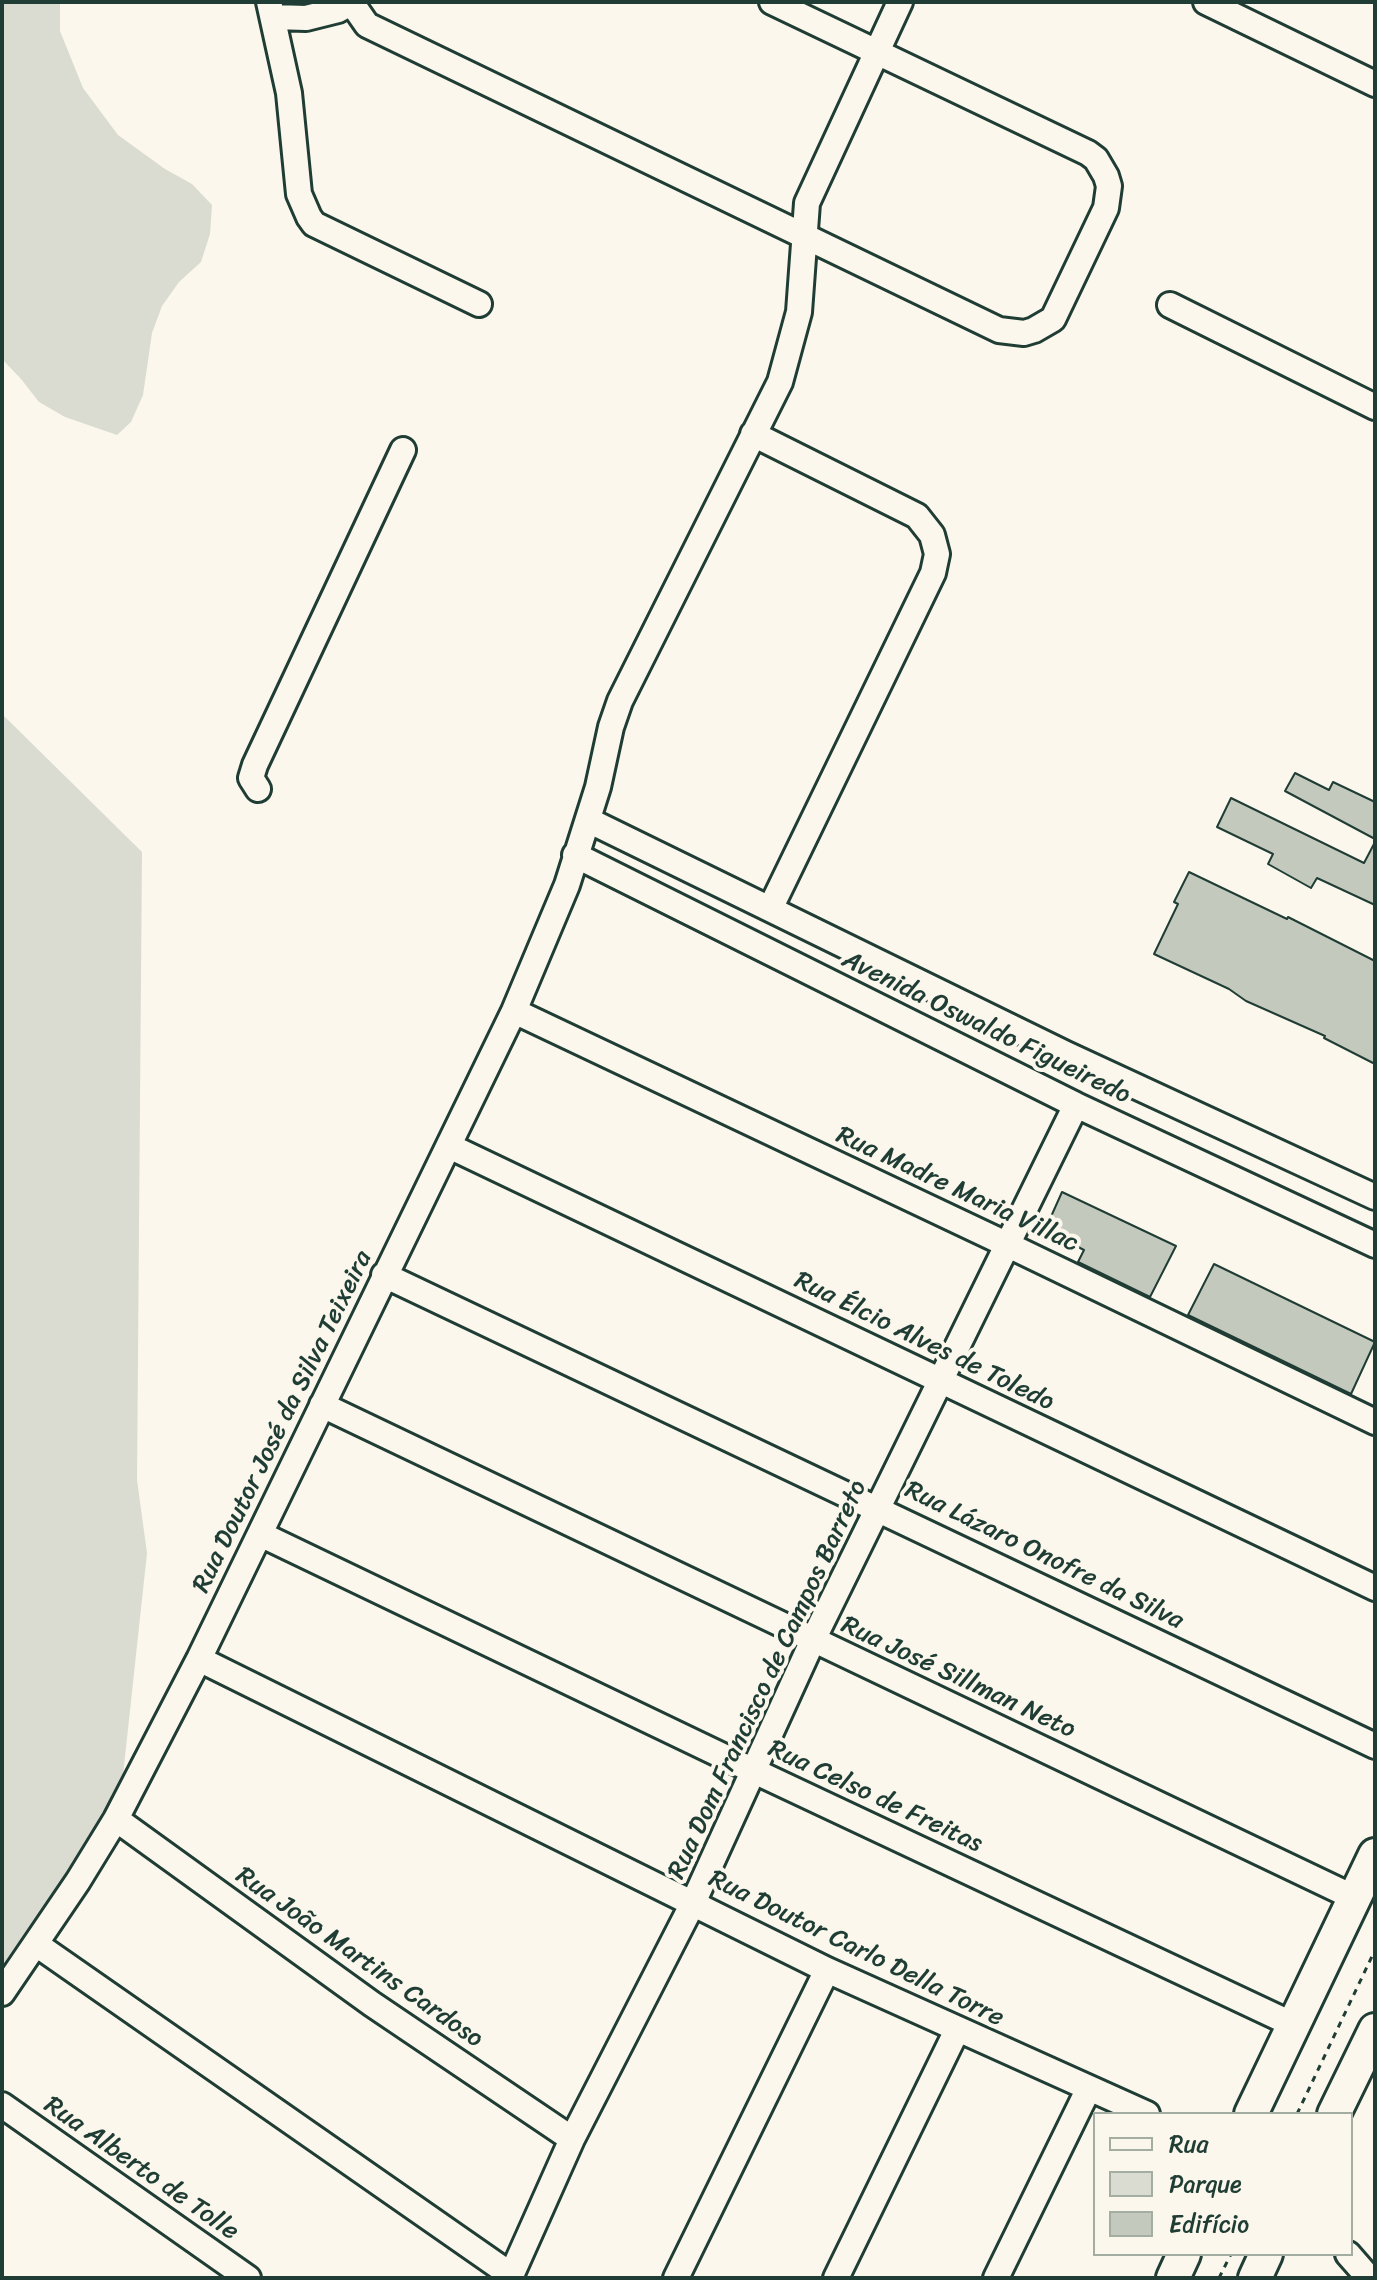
<!DOCTYPE html>
<html>
<head>
<meta charset="utf-8">
<style>
	body { margin:0 }
	#map { position:relative; width:1377px; height:2280px; overflow:hidden; background:#fbf7ec; font-family:Sriracha,sans-serif }
	canvas { display:block }
	.frame { position:absolute; inset:0; border:4px solid #1f3d34; pointer-events:none }
	.legend { position:absolute; left:1093px; top:2112px; width:260px; height:144px; box-sizing:border-box; background:#fbf7ec; border:2px solid #a3ada2; margin:0; padding:10px 14px; list-style:none; font-size:24px; color:#1f3d34 }
	.legend li { display:flex; align-items:center; gap:16px; height:40px }
	.legend b { width:40px; border:2px solid #a3ada2 }
</style>
</head>
<body>
<div id="map">
<canvas width="1377" height="2280"></canvas>
<div class="frame"></div>
<ul class="legend">
<li><b style="height:10px;background:#fbf7ec"></b>Rua</li>
<li><b style="height:22px;background:#dbdcd1"></b>Parque</li>
<li><b style="height:22px;background:#c4c9be"></b>Edifício</li>
</ul>
</div>
<script>
const context = document.querySelector('canvas').getContext('2d');
context.lineJoin = 'round';
function paint(path, color) {
  context.fillStyle = color;
  context.fill(path, 'evenodd');
}
function shape(rows) {
  const path = new Path2D();
  for (const r of rows) {
    path.moveTo(r[0], r[1]);
    for (let i = 2; i < r.length; i += 2) path.lineTo(r[i], r[i + 1]);
  }
  return path;
}
function stroke(path, color, width, dash) {
  context.strokeStyle = color;
  context.lineWidth = width;
  context.lineCap = dash ? 'butt' : 'round';
  context.setLineDash(dash || []);
  context.stroke(path);
}
function write(font, color, halo, rows, align = 'center') {
  context.font = font + ' Sriracha,sans-serif';
  context.lineWidth = 8;
  context.setLineDash([]);
  context.textBaseline = 'middle';
  context.strokeStyle = halo;
  context.fillStyle = color;
  for (const [text, x, y, turn = 0] of rows) {
    context.save();
    context.translate(x, y);
    context.rotate((+turn || 0) * Math.PI / 180);
    context.textAlign = isNaN(turn) ? turn : align;
    if (halo) context.strokeText(text, 0, 0);
    context.fillText(text, 0, 0);
    context.restore();
  }
}
const green = shape([
	[2,2,60,2,60,31,83,88,118,135,165,169,192,184,212,205,210,234,201,262,179,282,162,306,152,333,143,395,131,422,117,435,65,417,39,402,21,379,2,359],
	[2,714,142,852,137,1480,147,1553,120,1803,2,1972]
]);
const building = shape([
	[1295,773,1329,790,1333,782,1375,802,1375,839,1285,791,1295,773],
	[1231,798,1364,863,1375,842,1375,905,1317,878,1311,888,1268,864,1273,854,1217,827,1231,798],
	[1189,872,1287,919,1288,917,1375,961,1375,1064,1324,1038,1325,1036,1246,1001,1229,989,1154,954,1178,904,1174,902,1189,872],
	[1062,1192,1176,1246,1150,1297,1078,1262,1084,1250,1045,1230,1062,1192],
	[1214,1264,1375,1342,1351,1394,1188,1315,1214,1264]
]);
const path = shape([
	[1297,2114,1375,1950],
	[1219,2278,1231,2254]
]);
const minor = shape([
	[269,2,289,93,299,194,309,217,314,224,479,304],
	[351,2,367,25,999,330,1024,333,1034,330,1053,319,1106,208,1109,186,1106,176,1096,159,1088,153,772,2],
	[1206,2,1375,84],
	[273,17,306,18,338,10,352,2],
	[1170,305,1375,407],
	[753,434,917,516,932,535,937,554,933,573,770,909],
	[258,789,251,778,255,765,403,450],
	[588,820,1066,1054,1375,1197],
	[575,855,1076,1105,1375,1245],
	[514,1011,1006,1244,1375,1422],
	[449,1146,1375,1588],
	[384,1275,1375,1746],
	[322,1405,1355,1898],
	[260,1534,754,1771,1294,2025],
	[199,1659,827,1970,1147,2114],
	[116,1819,372,2004,572,2139],
	[36,1944,511,2275],
	[2,1993,78,1881,116,1819,199,1659,514,1011,567,885,598,787,611,727,620,701,780,382,799,312,807,203,900,2],
	[2,2105,248,2278],
	[1348,2254,1369,2278],
	[510,2278,572,2139,693,1903,813,1640,1076,1105],
	[676,2278,827,1970],
	[836,2278,957,2030],
	[996,2278,1088,2090]
]);
const major = shape([
	[1251,2114,1375,1855],
	[1334,2114,1375,2030],
	[1173,2278,1184,2254],
	[1255,2278,1266,2254]
]);
const streetNames = [
	["Avenida Oswaldo Figueiredo",986,1028,26],
	["Rua Madre Maria Villac",957,1190,25],
	["Rua Élcio Alves de Toledo",924,1342,26],
	["Rua Doutor José da Silva Teixeira",283,1422,-64],
	["Rua Lázaro Onofre da Silva",1044,1556,26],
	["Rua José Sillman Neto",958,1678,25],
	["Rua Dom Francisco de Campos Barreto",768,1680,-65],
	["Rua Celso de Freitas",875,1797,25],
	["Rua Doutor Carlo Della Torre",856,1949,26],
	["Rua João Martins Cardoso",359,1958,35],
	["Rua Alberto de Tolle",141,2169,35]
];
paint(green, '#dbdcd1');
paint(building, '#c4c9be');
stroke(building, '#1f3d34', 2);
stroke(minor, '#1f3d34', 30);
stroke(major, '#1f3d34', 38);
stroke(path, '#1f3d34', 3, [6, 6]);
stroke(minor, '#fbf7ec', 24);
stroke(major, '#fbf7ec', 32);
write('26px', '#1f3d34', '#fbf7ec', streetNames);
</script>
</body>
</html>
